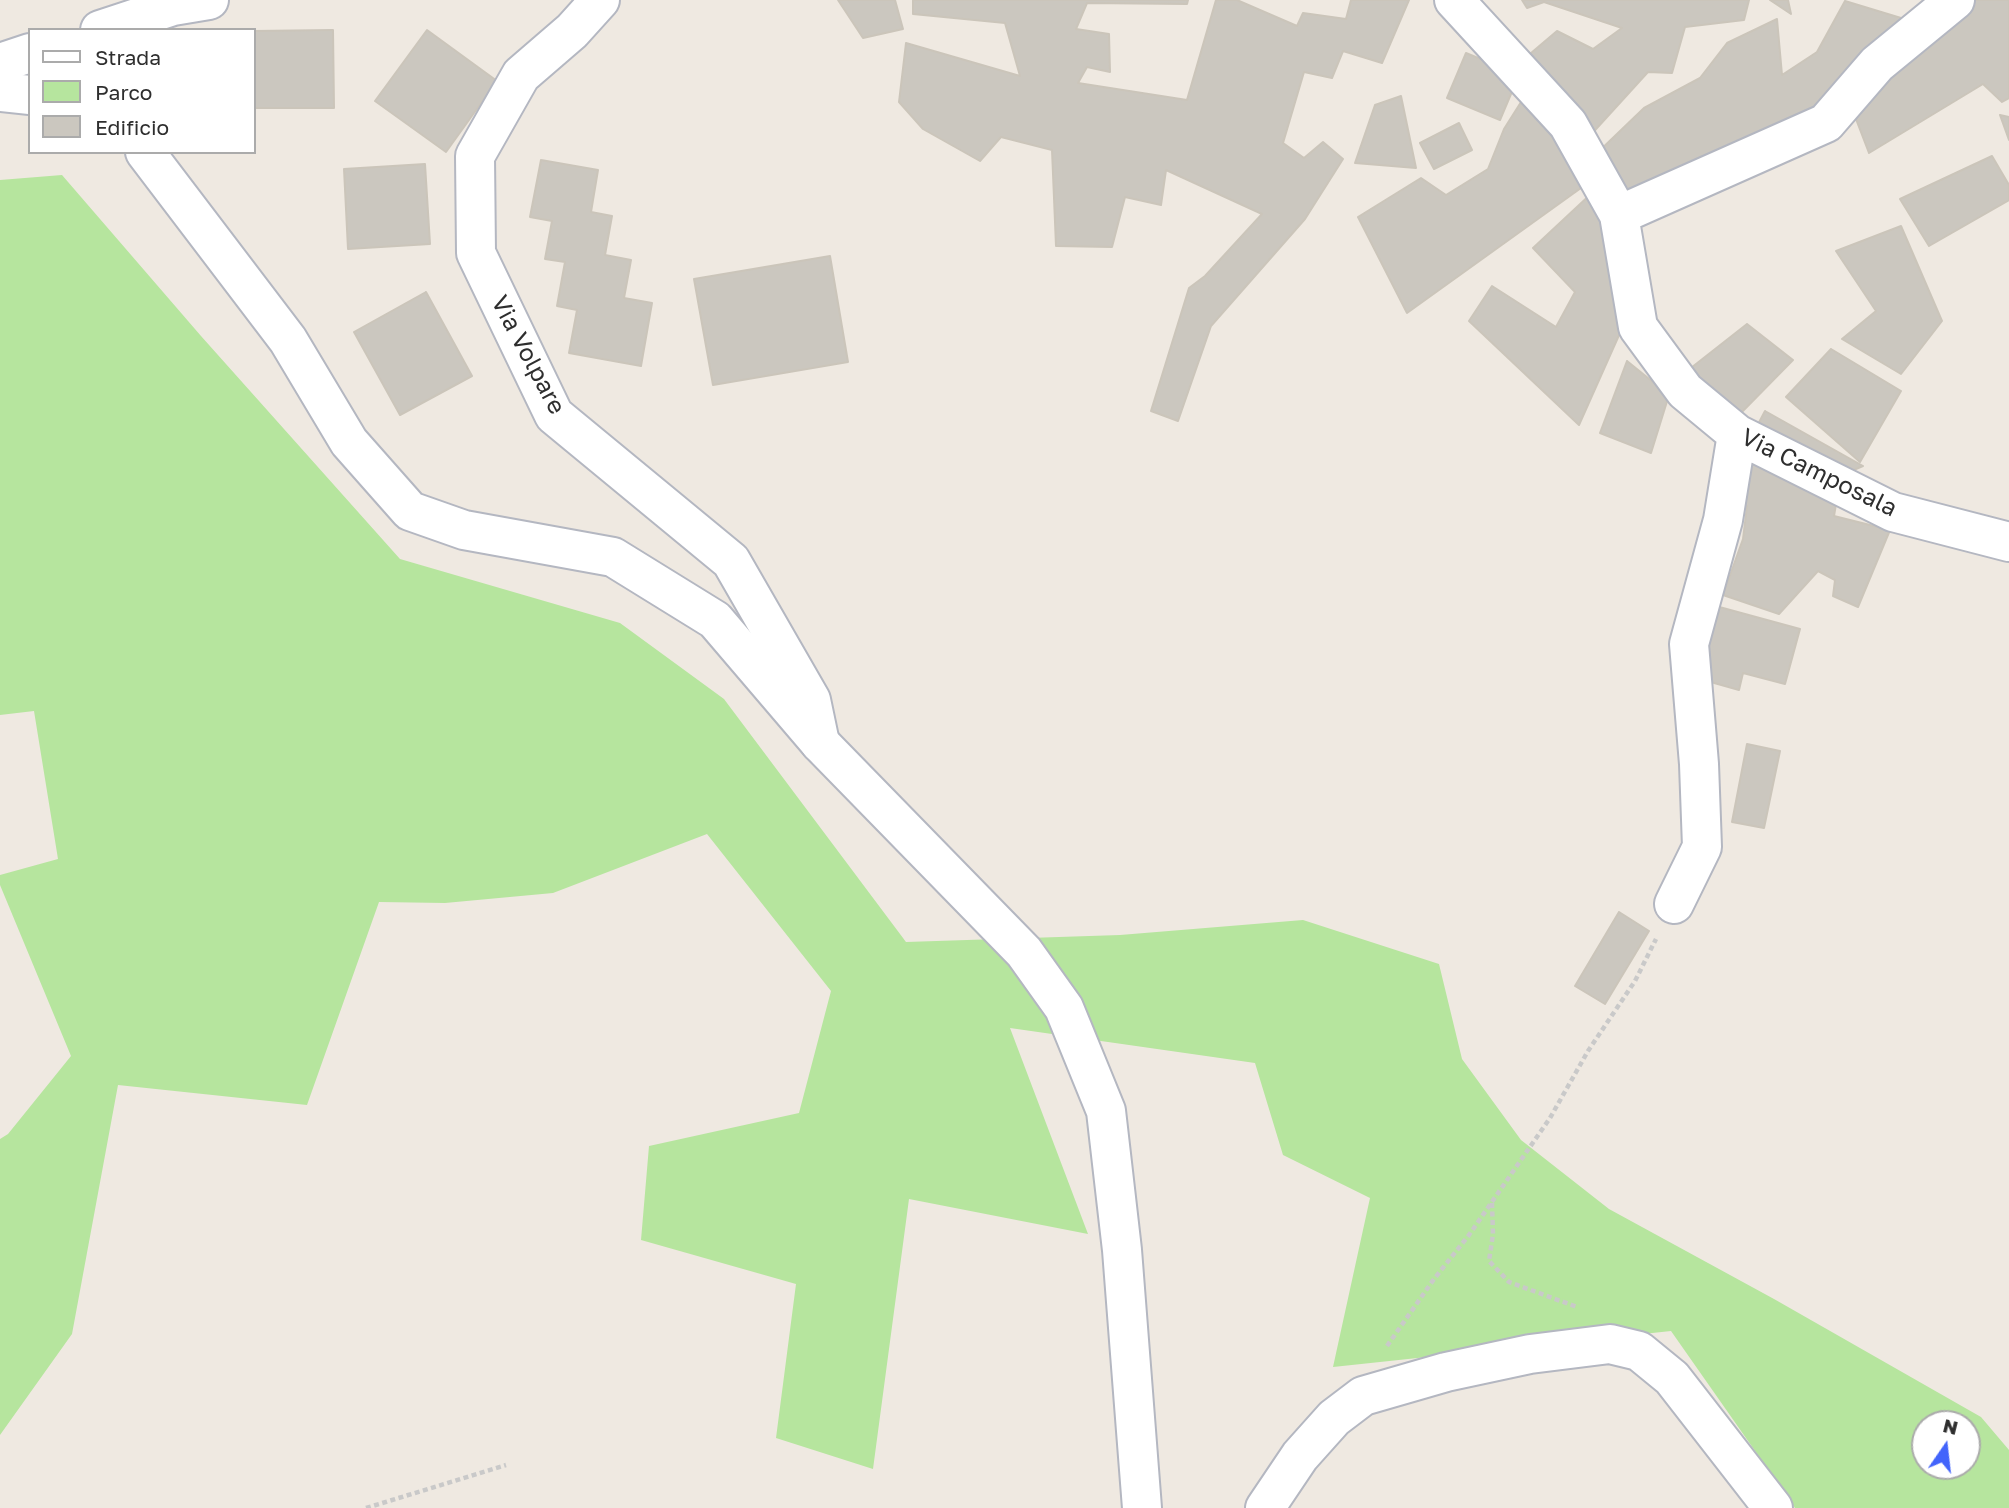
<!DOCTYPE html>
<html>
<head>
<meta charset="utf-8">
<style>
	body { margin:0 }
	#map { position:relative; width:2009px; height:1508px; overflow:hidden; background:#efe9e1; font-family:"Golos Text",sans-serif }
	canvas { display:block }
	.legend { position:absolute; left:28px; top:28px; width:228px; height:126px; box-sizing:border-box; background:#fff; border:2px solid #ababab; margin:0; padding:9px 12px; list-style:none; font-size:21px; color:#2e2e2e }
	.legend li { display:flex; align-items:center; gap:14px; height:35px }
	.legend b { width:35px; border:2px solid #ababab }
	.north { position:absolute; left:1911px; top:1410px; width:70px; height:70px; box-sizing:border-box; background:#fff; border:2px solid #ababab; border-radius:50%; rotate:14deg; font-size:19px; font-weight:700; line-height:28px; text-align:center; color:#2e2e2e }
	.north::after { content:''; display:block; margin:auto; width:24px; height:32px; background:#4264fb; clip-path:polygon(50% 0,100% 100%,50% 72%,0 100%) }
</style>
</head>
<body>
<div id="map">
<canvas width="2009" height="1508"></canvas>
<ul class="legend">
<li><b style="height:9px;background:#fff"></b>Strada</li>
<li><b style="height:19px;background:#b6e59e"></b>Parco</li>
<li><b style="height:19px;background:#cbc7bf"></b>Edificio</li>
</ul>
<div class="north">N</div>
</div>
<script>
const context = document.querySelector('canvas').getContext('2d');
context.lineJoin = 'round';
function paint(path, color) {
  context.fillStyle = color;
  context.fill(path, 'evenodd');
}
function shape(rows) {
  const path = new Path2D();
  for (const r of rows) {
    path.moveTo(r[0], r[1]);
    for (let i = 2; i < r.length; i += 2) path.lineTo(r[i], r[i + 1]);
  }
  return path;
}
function stroke(path, color, width, dash) {
  context.strokeStyle = color;
  context.lineWidth = width;
  context.lineCap = dash ? 'butt' : 'round';
  context.setLineDash(dash || []);
  context.stroke(path);
}
function write(font, color, halo, rows, align = 'center') {
  context.font = font + ' "Golos Text",sans-serif';
  context.lineWidth = 7;
  context.setLineDash([]);
  context.textBaseline = 'middle';
  context.strokeStyle = halo;
  context.fillStyle = color;
  for (const [text, x, y, turn = 0] of rows) {
    context.save();
    context.translate(x, y);
    context.rotate((+turn || 0) * Math.PI / 180);
    context.textAlign = isNaN(turn) ? turn : align;
    if (halo) context.strokeText(text, 0, 0);
    context.fillText(text, 0, 0);
    context.restore();
  }
}
const green = shape([
	[62,175,201,336,400,559,620,623,724,699,906,942,1120,935,1303,920,1439,964,1462,1059,1521,1140,1609,1209,1774,1299,1981,1417,2009,1450,2009,1508,1795,1508,1671,1331,1333,1367,1370,1198,1283,1155,1255,1063,1010,1028,1088,1234,909,1199,873,1469,776,1438,796,1284,641,1240,649,1146,799,1113,831,991,707,834,553,893,445,903,379,902,307,1105,118,1085,72,1334,0,1435,0,1139,8,1134,71,1056,0,885,0,875,58,859,34,711,0,715,0,180],
	[1925,1424,1967,1424,1967,1466,1925,1466]
]);
const building = shape([
	[838,0,895,0,903,29,863,38,838,0],
	[913,0,1188,0,1187,4,1087,3,1076,29,1109,34,1110,72,1087,67,1078,83,1187,100,1216,0,1237,0,1297,26,1303,13,1346,19,1351,0,1409,0,1382,63,1343,51,1332,78,1304,72,1283,143,1304,158,1323,142,1343,159,1305,219,1211,326,1178,421,1151,411,1189,288,1205,276,1262,214,1166,170,1161,205,1125,197,1112,247,1056,246,1052,150,1001,137,980,161,923,129,899,102,906,43,1020,76,1005,23,913,14,913,0],
	[1522,0,1749,0,1744,20,1685,27,1672,73,1648,72,1587,139,1524,59,1557,31,1593,49,1622,28,1544,2,1527,8,1522,0],
	[1770,0,1788,0,1791,14,1770,0],
	[1973,0,2009,0,2009,98,2002,102,1983,84,1869,153,1851,106,1973,0],
	[1845,1,1901,18,1872,61,1828,107,1630,205,1593,157,1644,108,1700,78,1727,43,1777,19,1782,75,1817,52,1845,1],
	[333,30,334,108,254,108,254,31,333,30],
	[427,30,497,81,446,152,375,101,427,30],
	[1466,53,1519,75,1500,120,1447,98,1466,53],
	[1528,91,1553,125,1581,188,1407,313,1358,217,1421,178,1446,195,1488,169,1504,129,1528,91],
	[1401,96,1416,168,1355,163,1375,105,1401,96],
	[2000,115,2009,117,2009,140,2000,115],
	[1459,123,1472,150,1434,169,1420,143,1459,123],
	[1992,156,2009,185,2009,200,1929,246,1900,199,1992,156],
	[541,160,598,170,591,212,612,216,605,255,631,260,624,298,652,303,641,366,569,353,577,310,557,306,565,262,545,259,552,221,530,217,541,160],
	[425,164,430,244,348,249,344,169,425,164],
	[1593,192,1618,232,1606,258,1628,315,1579,425,1469,321,1492,286,1556,327,1575,292,1533,248,1593,192],
	[1901,226,1942,321,1901,374,1842,339,1876,311,1836,251,1901,226],
	[830,256,848,362,713,385,694,279,830,256],
	[426,292,472,376,400,415,354,332,426,292],
	[1747,324,1793,360,1737,417,1682,375,1747,324],
	[1831,349,1901,391,1860,462,1786,397,1831,349],
	[1627,361,1669,395,1651,453,1600,433,1627,361],
	[1765,411,1863,466,1842,475,1755,430,1765,411],
	[1756,456,1837,498,1834,516,1890,530,1858,607,1833,596,1835,580,1818,571,1779,614,1723,595,1743,539,1747,506,1729,495,1756,456],
	[1712,605,1800,629,1785,684,1743,673,1739,690,1693,677,1712,605],
	[1747,744,1780,751,1764,828,1732,822,1747,744],
	[1619,912,1649,931,1605,1004,1575,986,1619,912]
]);
const path = shape([
	[1492,1203,1493,1234,1489,1261,1509,1282,1577,1307],
	[1387,1346,1434,1279,1469,1235,1550,1118,1588,1051,1635,981,1656,939],
	[366,1508,506,1465]
]);
const street = shape([
	[600,0,572,31,521,75,475,156,476,253,554,415,731,561,811,700,820,743],
	[1454,0,1568,124,1619,215,1638,327,1685,391,1737,434,1893,512,2009,542],
	[100,30,173,6,209,0],
	[0,63,30,53],
	[1619,215,1826,123,1877,64,1955,0],
	[1674,904,1702,847,1699,764,1689,644,1723,520,1737,434],
	[1265,1508,1300,1456,1334,1418,1363,1396,1446,1372,1530,1354,1610,1344,1639,1351,1672,1378,1773,1508]
]);
const secondary = shape([
	[0,92,30,95],
	[145,152,288,340,349,442,410,511,464,530,613,557,715,620,820,743,1024,952,1064,1008,1106,1111,1122,1250,1142,1508]
]);
const streetNames = [
	["Via Volpare",528,355,62],
	["Via Camposala",1819,473,26]
];
paint(green, '#b6e59e');
paint(building, '#cbc7bf');
stroke(building, '#cbc5ba', 2);
stroke(street, '#b4b7c1', 42);
stroke(secondary, '#b4b7c1', 42);
stroke(path, '#c9c9c9', 4.5, [5, 3.5]);
stroke(street, '#fff', 38);
stroke(secondary, '#fff', 38);
write('24px', '#2e2e2e', '#fff', streetNames);
</script>
</body>
</html>
